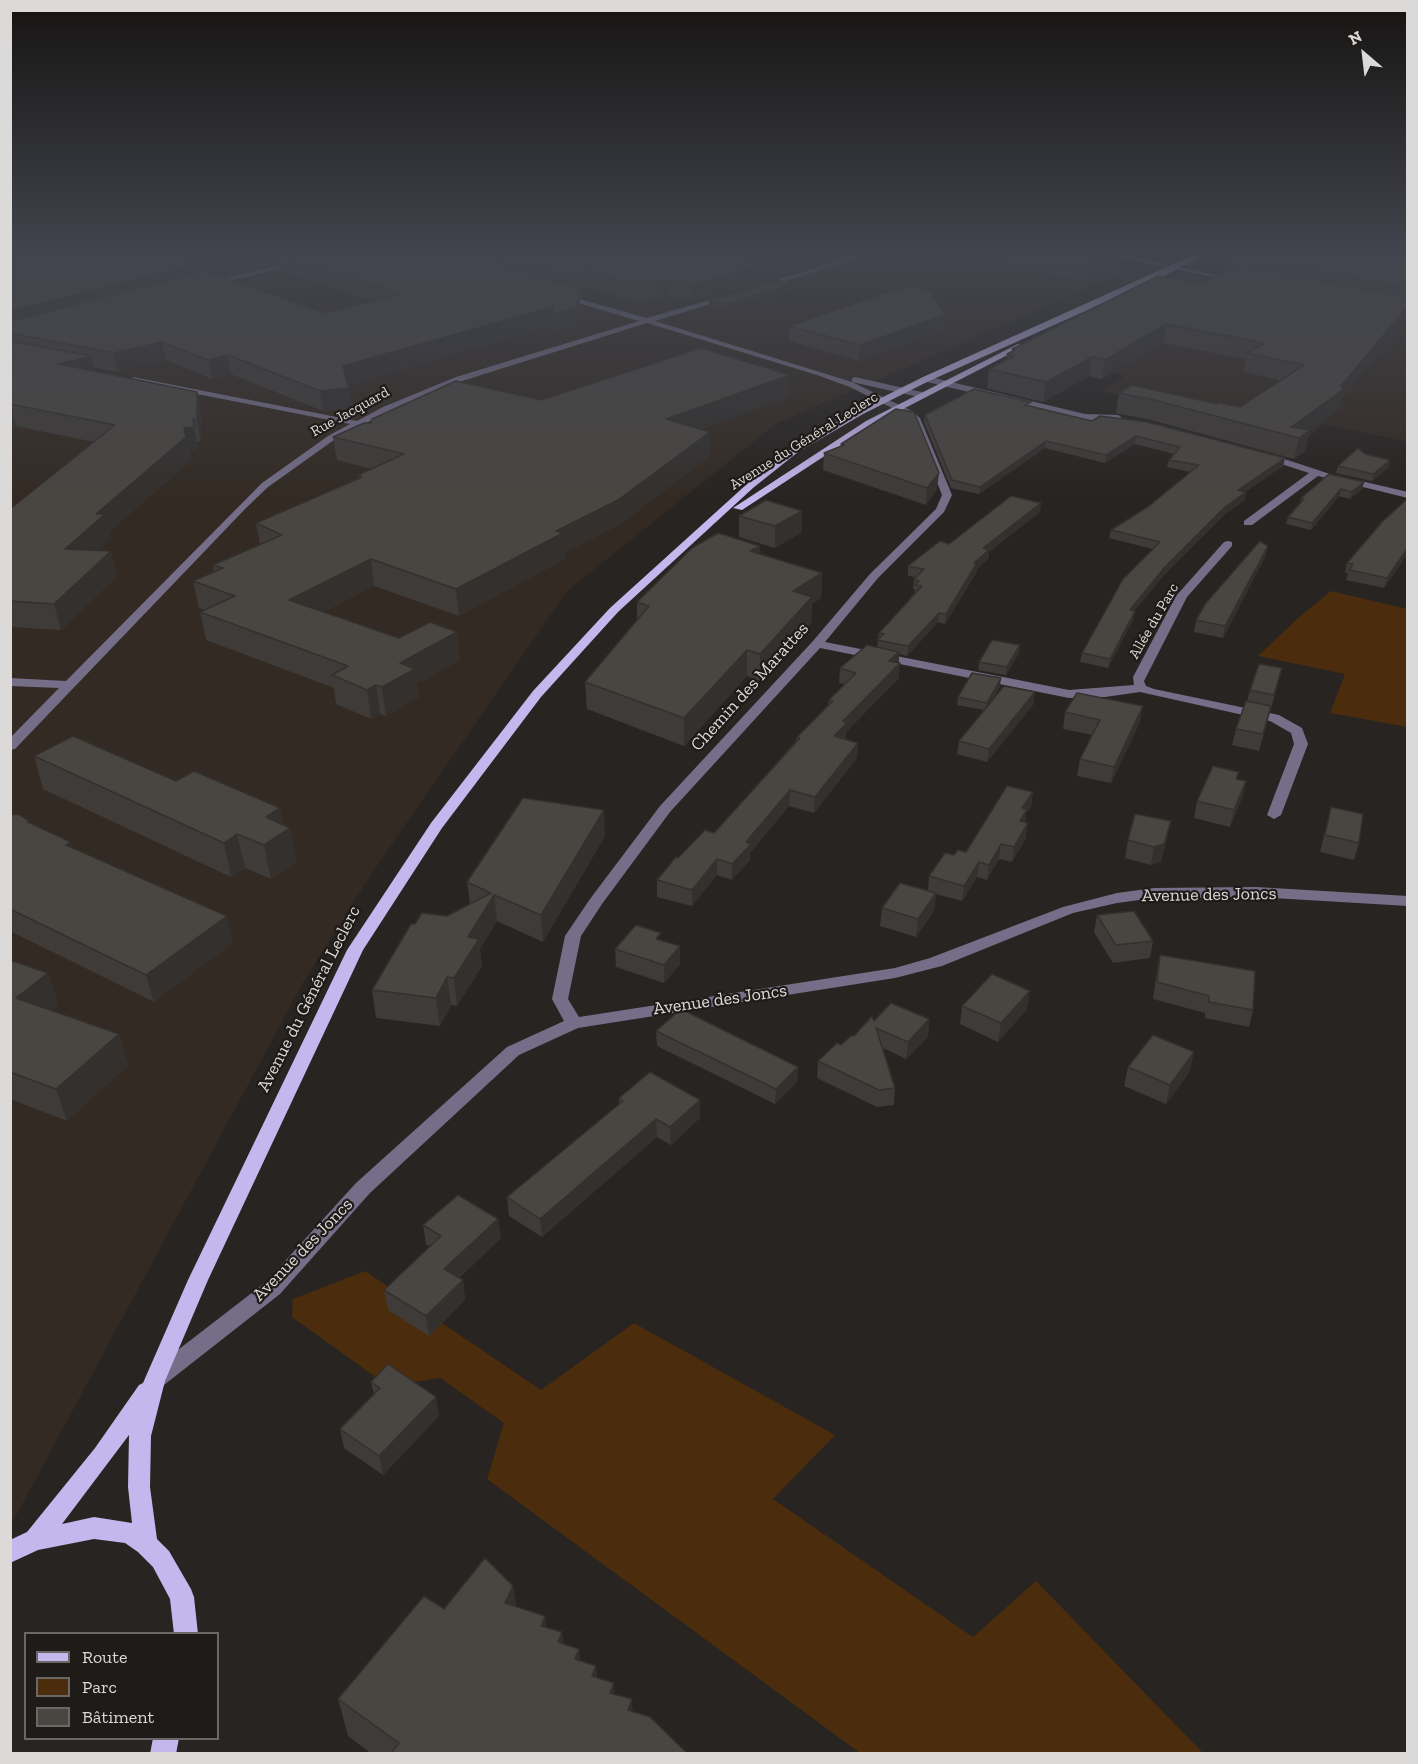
<!DOCTYPE html>
<html>
<head>
<meta charset="utf-8">
<style>
	body { margin:0 }
	#map { position:relative; width:1418px; height:1764px; overflow:hidden; background:#282421; font-family:"Zilla Slab",serif }
	canvas { display:block }
	.frame { position:absolute; inset:0; border:12px solid #dcdad8; pointer-events:none }
	.legend { position:absolute; left:24px; top:1632px; width:195px; height:108px; box-sizing:border-box; background:#1e1b18; border:2px solid #6a6765; margin:0; padding:8px 10px; list-style:none; font-size:18px; color:#dcdad8 }
	.legend li { display:flex; align-items:center; gap:12px; height:30px }
	.legend b { width:30px; border:2px solid #6a6765 }
	.north { position:absolute; left:1334px; top:24px; width:60px; height:60px; -webkit-text-stroke:4px #1e1b18; paint-order:stroke; rotate:332deg; font-size:16px; font-weight:700; line-height:24px; text-align:center; color:#dcdad8 }
	.north::after { content:''; display:block; margin:auto; width:21px; height:27px; background:#dcdad8; clip-path:polygon(50% 0,100% 100%,50% 72%,0 100%) }
</style>
</head>
<body>
<div id="map">
<canvas width="1418" height="1764"></canvas>
<div class="frame"></div>
<ul class="legend">
<li><b style="height:8px;background:#c4b7ee"></b>Route</li>
<li><b style="height:16px;background:#4b2c0c"></b>Parc</li>
<li><b style="height:16px;background:#494541"></b>Bâtiment</li>
</ul>
<div class="north">N</div>
</div>
<script>
const context = document.querySelector('canvas').getContext('2d');
context.lineJoin = 'round';
function paint(path, color) {
  context.fillStyle = color;
  context.fill(path, 'evenodd');
}
function shape(rows) {
  const path = new Path2D();
  for (const r of rows) {
    path.moveTo(r[0], r[1]);
    for (let i = 2; i < r.length; i += 2) path.lineTo(r[i], r[i + 1]);
  }
  return path;
}
function stroke(path, color, width, dash) {
  context.strokeStyle = color;
  context.lineWidth = width;
  context.lineCap = dash ? 'butt' : 'round';
  context.setLineDash(dash || []);
  context.stroke(path);
}
function write(font, color, halo, rows, align = 'center') {
  context.font = font + ' "Zilla Slab",serif';
  context.lineWidth = 4.5;
  context.setLineDash([]);
  context.textBaseline = 'middle';
  context.strokeStyle = halo;
  context.fillStyle = color;
  for (const [text, x, y, turn = 0] of rows) {
    context.save();
    context.translate(x, y);
    context.rotate((+turn || 0) * Math.PI / 180);
    context.textAlign = isNaN(turn) ? turn : align;
    if (halo) context.strokeText(text, 0, 0);
    context.fillText(text, 0, 0);
    context.restore();
  }
}
const built = shape([
	[11,252,1079,252,1115,260,1124,273,777,423,567,591,372,873,305,979,11,1525],
	[1180,275,1192,275,1407,314,1407,442,1324,424,1310,436,1100,391,1126,376,1026,354]
]);
const green = shape([
	[1331,591,1407,609,1407,727,1330,713,1345,674,1258,656,1297,619],
	[365,1271,541,1390,634,1323,835,1435,773,1499,973,1637,1036,1581,1203,1753,860,1753,487,1479,504,1423,440,1378,388,1386,292,1317,293,1299]
]);
const minor = shape([
	[866,252,877,252,764,288,757,286,866,252],
	[1094,252,1108,252,1240,280,1236,282,1094,252],
	[298,261,300,264,210,285,206,283,298,261],
	[558,293,647,318,730,294,730,298,655,321,852,382,852,378,855,377,926,393,927,395,923,398,852,382,912,411,920,418,952,495,944,512,878,578,825,642,1069,690,1134,685,1133,677,1176,596,1224,542,1228,541,1232,542,1232,546,1187,597,1144,681,1146,686,1154,689,1279,715,1302,728,1308,744,1281,815,1274,819,1267,815,1294,744,1291,733,1270,721,1140,692,1105,697,1069,698,820,648,670,812,602,904,581,936,568,999,579,1017,895,968,930,958,1063,907,1117,893,1154,888,1256,887,1408,896,1408,906,1256,897,1154,898,1117,903,1073,913,942,966,895,978,578,1028,519,1055,370,1193,280,1294,164,1385,156,1388,148,1385,145,1379,148,1373,266,1282,356,1183,507,1047,564,1021,552,999,565,936,590,899,660,806,813,641,870,574,936,509,942,495,913,421,906,415,850,387,817,375,647,323,462,381,389,411,334,440,268,487,246,508,15,749,10,750,10,738,59,688,10,686,10,678,66,681,262,483,328,436,350,424,136,382,132,379,133,377,357,421,383,407,456,377,639,321,558,297,558,293],
	[926,376,1085,414,1118,415,1122,418,1118,421,1085,420,923,381,923,377,926,376],
	[1266,453,1327,473,1408,492,1408,498,1318,476,1252,525,1244,525,1244,521,1309,473,1263,458,1263,454,1266,453]
]);
const major = shape([
	[1200,252,1209,252,1168,274,929,381,863,414,798,452,753,488,618,612,541,697,442,828,363,950,208,1280,165,1381,151,1436,150,1487,157,1539,169,1551,191,1589,194,1597,198,1634,174,1634,170,1599,153,1567,138,1552,125,1543,94,1539,38,1550,10,1563,10,1540,27,1532,95,1448,139,1385,143,1383,188,1280,347,950,431,823,533,691,610,608,747,484,792,448,857,410,923,377,1200,252],
	[129,1435,128,1487,132,1523,94,1517,62,1524,129,1435],
	[1018,344,1025,346,872,425,742,510,733,508,866,421,1018,344],
	[153,1738,179,1738,176,1754,150,1754,153,1738]
]);
const wall = shape([
	[10,252,187,265,189,266,191,275,326,313,372,301,281,271,279,263,266,266,226,252,808,252,761,266,761,281,692,302,670,296,656,300,634,301,582,286,581,296,579,296,580,305,577,325,555,332,553,325,348,385,352,408,323,411,231,374,212,379,166,360,118,372,93,367,94,371,201,413,201,442,197,441,198,450,189,451,191,460,109,532,111,539,98,551,111,551,117,576,61,630,10,627,10,509,94,442,16,426,10,430],
	[975,252,1105,252,1105,272,1081,281,983,258,983,254],
	[1128,252,1158,252,1147,256],
	[1214,252,1407,252,1407,320,1341,400,1339,409,1310,431,1305,451,1294,459,1151,420,1116,413,1119,393,1240,407,1280,380,1243,372,1246,359,1163,343,1102,379,1089,376,1043,402,987,388,989,369,1006,360,1007,354,1012,352,1012,349,1202,284,1238,266,1218,262],
	[792,284,792,290,727,309,709,307,709,301],
	[945,315,944,330,859,361,789,341,789,326],
	[789,397,701,429,710,456,619,525,564,553,565,559,459,616,374,586,323,612,399,638,457,632,460,660,417,684,419,697,386,716,380,714,371,719,336,704,334,688,206,640,200,612,204,610,199,608,193,581,214,572,213,565,260,544,256,523,358,478,358,475,371,469,337,460,333,437,371,423,541,400],
	[1030,406,1092,421,1285,458,1283,466,1245,492,1245,500,1224,515,1164,575,1134,611,1133,620,1108,668,1080,662,1082,653,1153,549,1109,538,1111,530,1149,506,1191,472,1167,467,1169,460,1174,454,1135,444,1105,463,1045,448,979,494,951,488,924,422,925,415],
	[841,444,937,489,926,505,823,470,824,453,841,446],
	[1365,454,1389,467,1372,481,1336,473,1338,466],
	[1364,482,1362,489,1350,499,1339,496,1311,530,1286,524,1288,517,1300,504,1301,498],
	[1041,503,1040,512,989,552,988,559,977,569,976,573,945,624,938,622,907,656,899,654,899,678,846,732,846,738,844,739,858,743,857,758,814,813,789,806,750,853,750,860,732,880,717,875,692,906,657,897,657,880,678,858,714,833,796,741,797,737,828,705,829,700,845,684,839,683,840,668,877,647,879,633,914,594,915,589,913,589,914,579,916,577,908,576,908,566,949,544],
	[802,511,802,532,775,548,739,537,739,516],
	[1268,546,1265,557,1223,638,1194,632,1196,620],
	[760,554,822,573,821,598,812,604,811,623,760,681,747,676,684,746,587,709,585,682,637,621,637,602],
	[1407,555,1384,588,1346,580,1348,573,1345,573,1347,563],
	[1019,653,1006,675,978,670,979,662],
	[1278,684,1259,751,1232,745,1236,729,1247,701,1250,690],
	[1000,686,991,702,1035,692,1033,705,987,762,957,754,959,741,984,710,957,705,958,697],
	[1065,712,1140,722,1111,783,1077,776,1080,759,1093,735,1063,729],
	[34,756,176,781,280,808,283,825,290,828,296,862,271,879,245,868,231,877,43,789],
	[1237,779,1246,781,1242,798,1230,827,1194,818,1197,801],
	[1033,792,1031,807,1026,813,1025,822,1026,838,1012,862,999,859,987,880,977,877,962,901,936,894,934,911,916,937,880,926,882,908,928,891,929,876,954,855,966,852],
	[1331,807,1359,843,1354,860,1320,852],
	[10,815,29,822,233,943,154,1002,10,931],
	[1171,821,1161,862,1151,865,1125,858,1128,840],
	[605,836,543,942,497,921,480,949,482,966,457,1006,451,1005,440,1026,376,1018,372,990,447,916,470,904,467,882],
	[1097,915,1153,941,1150,958,1113,963,1094,932],
	[680,946,680,964,664,983,616,967,615,949],
	[1160,955,1253,1010,1249,1027,1205,1018,1205,1013,1153,999,1157,971],
	[10,960,48,973,58,1004,50,1010,119,1034,128,1065,67,1121,10,1099],
	[962,1006,1027,1009,998,1042,960,1024],
	[929,1019,928,1037,906,1059,883,1048,895,1088,894,1105,877,1107,817,1078,818,1061,841,1045,874,1021],
	[656,1031,798,1067,797,1082,775,1104,657,1046],
	[1128,1067,1190,1071,1166,1104,1124,1086],
	[619,1098,700,1100,700,1118,671,1145,657,1137,542,1237,509,1216,507,1197,619,1104],
	[423,1225,501,1238,459,1278,463,1280,465,1300,429,1336,388,1310,384,1290,430,1247,426,1244],
	[371,1382,439,1416,383,1475,344,1448,340,1429,374,1394],
	[513,1586,516,1606,546,1627,562,1632,563,1644,579,1649,580,1660,596,1666,597,1677,615,1694,632,1711,688,1754,372,1754,348,1736,338,1699,444,1609]
]);
const shadedWall = shape([
	[182,252,191,252,186,267,189,266,192,283,10,331,10,311,179,262],
	[264,252,321,252,314,262,278,254,279,263,266,266],
	[751,252,808,252,761,266,761,281,692,302,692,285,740,259,747,253],
	[1148,252,1158,252,1147,256],
	[1107,255,1105,272,1081,281,1083,264],
	[581,269,582,286,581,296,580,279],
	[670,279,670,296,656,300,656,283],
	[792,284,792,290,727,309,727,304],
	[579,288,580,305,577,325,555,332,554,314],
	[552,307,553,325,346,385,343,366],
	[1407,307,1407,320,1341,400,1339,409,1310,431,1305,451,1294,459,1299,438,1291,427,1341,386],
	[945,315,944,330,859,361,860,345],
	[1166,324,1163,343,1102,379,1105,360],
	[162,342,166,360,118,372,114,353],
	[228,355,231,374,212,379,208,360],
	[91,356,96,377,59,364],
	[1092,357,1089,376,1043,402,1046,382],
	[790,375,789,397,667,442,666,419],
	[349,388,352,408,323,411,320,391],
	[197,392,201,413,201,442,197,420],
	[10,404,16,426,10,430],
	[193,419,198,450,189,451,191,460,109,532,111,539,72,574,65,549,96,514],
	[710,432,710,456,619,525,564,553,565,559,459,616,456,589,556,531],
	[1136,436,1135,444,1105,463,1106,455],
	[1046,441,1045,448,979,494,980,487],
	[1285,458,1283,466,1236,498,1238,490],
	[1390,460,1389,467,1372,481,1373,474],
	[939,473,937,489,926,505,927,488],
	[1364,482,1362,489,1350,499,1352,492],
	[1341,489,1339,496,1311,530,1312,523],
	[1246,492,1245,500,1224,515,1164,575,1128,619,1130,610,1165,567,1225,507],
	[1041,503,1040,512,989,552,988,559,977,569,976,573,945,624,946,614,974,563,983,548],
	[802,511,802,532,775,548,775,526],
	[760,546,760,570,750,551],
	[1268,546,1265,557,1223,638,1225,626],
	[1407,549,1407,555,1384,588,1387,578],
	[111,551,117,576,61,630,54,604],
	[371,559,374,586,293,627,289,600],
	[822,573,821,598,812,604,811,623,760,681,760,654,793,591],
	[1135,611,1133,620,1108,668,1110,659],
	[939,613,938,622,907,656,908,646],
	[457,632,460,660,417,684,419,697,386,716,382,687,400,663],
	[1020,645,1019,653,1006,675,1007,667],
	[747,650,747,676,684,746,684,718],
	[899,652,898,665,900,663,899,678,846,732,846,738,833,751,834,736,843,721,889,661],
	[1001,678,1000,686,986,711,987,703],
	[376,685,380,714,371,719,367,690],
	[1035,692,1033,705,987,762,989,749],
	[1143,706,1140,722,1111,783,1114,767],
	[858,743,857,758,814,813,815,797],
	[1246,781,1242,798,1230,827,1234,810],
	[790,790,789,806,750,853,750,860,732,880,732,864,746,842],
	[1033,792,1031,807,1026,813,1025,824,1018,836,1022,808],
	[280,808,284,831,290,828,296,862,271,879,264,845,266,817],
	[604,810,605,836,543,942,541,915],
	[1171,821,1161,862,1151,865,1154,847],
	[1028,823,1026,838,1012,862,1014,847],
	[237,834,245,868,231,877,224,843],
	[71,842,79,868,66,845],
	[1001,844,999,859,987,880,989,865],
	[717,859,717,875,692,906,692,890],
	[979,862,977,877,962,901,964,886],
	[936,893,934,911,916,937,918,919],
	[494,895,497,921,480,949,482,966,457,1006,454,978,468,937],
	[227,916,233,943,154,1002,146,975],
	[680,946,680,964,664,983,664,965],
	[48,973,58,1004,27,1029,16,998],
	[447,977,451,1005,440,1026,436,998],
	[1030,991,1027,1009,998,1042,1001,1023],
	[929,1019,928,1037,906,1059,908,1042],
	[119,1034,128,1065,67,1121,56,1089],
	[1194,1052,1190,1071,1166,1104,1170,1085],
	[798,1067,797,1082,775,1104,776,1089],
	[700,1100,700,1118,671,1145,670,1127],
	[656,1119,657,1137,542,1237,540,1219],
	[498,1219,501,1238,447,1288,444,1269],
	[463,1280,465,1300,429,1336,426,1316],
	[436,1397,439,1416,383,1475,379,1456],
	[513,1586,518,1623,505,1603],
	[545,1616,549,1653,541,1626],
	[562,1632,565,1670,558,1642],
	[579,1649,582,1686,575,1659],
	[596,1666,599,1703,592,1676],
	[614,1683,616,1720,610,1693],
	[632,1699,634,1736,628,1710]
]);
const building = shape([
	[10,252,182,252,179,262,189,266,10,311,10,252],
	[286,252,308,252,305,257,324,252,459,252,579,288,577,307,554,314,552,307,343,366,349,388,320,391,228,355,208,360,162,342,114,353,10,333,10,321,205,271,326,313,400,294,278,254,286,252],
	[488,252,751,252,747,253,754,255,740,259,761,265,692,285,670,279,656,283,633,284,581,269,580,279,488,252],
	[1032,252,1105,252,1107,255,1083,264,1032,252],
	[1257,252,1407,252,1407,288,1250,259,1262,253,1257,252],
	[1239,265,1407,297,1407,307,1341,386,1344,389,1291,427,1310,430,1299,438,1154,400,1119,393,1132,385,1217,404,1220,403,1240,407,1304,365,1247,353,1264,343,1166,324,1105,360,1092,357,1046,382,989,369,1014,356,1007,354,1015,350,1012,349,1158,276,1202,284,1239,265],
	[777,280,792,284,727,304,709,301,777,280],
	[907,286,930,291,945,315,860,345,789,326,907,286],
	[10,341,91,356,59,364,197,392,197,420,193,419,194,427,184,428,186,437,96,514,105,514,65,549,111,551,54,604,10,601,10,509,115,425,10,404,10,341],
	[701,348,790,375,666,419,710,432,618,500,556,531,563,533,456,589,371,559,289,600,399,638,430,622,457,632,400,663,415,669,382,687,376,685,367,690,332,675,348,666,200,612,235,596,193,581,223,568,213,565,282,535,256,523,362,477,358,475,404,454,333,437,364,423,371,423,372,419,456,381,541,400,701,348],
	[974,389,1031,402,1025,405,1092,421,1100,416,1147,422,1285,458,1238,490,1246,492,1225,507,1165,567,1130,610,1135,611,1110,659,1082,653,1123,579,1160,542,1111,530,1149,506,1199,465,1169,460,1180,447,1136,436,1106,455,1046,441,980,487,952,480,925,415,974,389],
	[896,409,914,412,939,473,927,488,824,453,844,445,841,444,896,409],
	[1358,448,1365,454,1390,460,1373,474,1338,466,1358,448],
	[1329,474,1364,482,1352,492,1341,489,1312,523,1288,517,1304,499,1301,498,1329,474],
	[1011,496,1041,503,983,548,989,550,974,563,977,563,946,614,939,613,908,646,877,640,884,634,879,633,922,586,915,585,919,581,914,579,924,569,908,566,940,541,949,544,1011,496],
	[1407,499,1407,549,1387,578,1349,570,1353,564,1347,563,1382,522,1407,499],
	[766,500,802,511,775,526,739,516,766,500],
	[718,533,760,546,750,551,822,573,793,591,812,597,760,654,747,650,684,718,585,682,649,606,637,602,692,548,718,533],
	[1260,541,1268,546,1225,626,1196,620,1206,603,1260,541],
	[992,640,1020,645,1007,667,979,662,992,640],
	[867,645,899,652,889,661,900,663,843,721,847,723,834,736,858,743,815,797,790,790,746,842,751,844,732,864,717,859,692,890,657,880,676,857,678,858,705,830,714,833,800,738,797,737,833,701,829,700,856,673,840,668,867,645],
	[1259,664,1282,668,1274,695,1250,690,1259,664],
	[972,673,1001,678,987,703,958,697,972,673],
	[1004,686,1035,692,989,749,959,741,1004,686],
	[1077,693,1143,706,1114,767,1080,759,1100,720,1065,712,1077,693],
	[1246,701,1271,706,1263,734,1236,729,1246,701],
	[73,736,176,781,194,771,280,808,266,817,290,828,264,845,237,834,224,843,34,756,73,736],
	[1213,766,1239,772,1236,779,1246,781,1234,810,1197,801,1213,766],
	[1007,786,1033,792,1022,808,1027,809,1020,821,1028,823,1014,847,1001,844,989,865,979,862,964,886,929,876,945,853,954,855,958,850,966,852,1007,786],
	[523,798,604,810,541,915,494,895,468,937,479,939,454,978,447,977,436,998,372,990,411,924,415,924,422,913,447,916,491,893,467,882,523,798],
	[1331,807,1363,814,1359,843,1325,835,1331,807],
	[18,814,28,820,28,822,71,842,66,845,227,916,146,975,10,909,10,815,18,814],
	[1135,814,1171,821,1164,844,1154,847,1128,840,1135,814],
	[900,883,936,893,918,919,882,908,900,883],
	[1134,911,1153,941,1116,945,1097,915,1134,911],
	[636,925,661,933,656,939,680,946,664,965,615,949,636,925],
	[1160,955,1255,971,1253,1010,1209,1002,1209,996,1157,982,1160,955],
	[10,960,48,973,16,998,119,1034,56,1089,10,1072,10,960],
	[992,974,1030,991,1001,1023,962,1006,992,974],
	[891,1003,929,1019,908,1042,876,1028,895,1088,879,1090,818,1061,837,1043,841,1045,852,1035,854,1036,872,1016,874,1021,891,1003],
	[681,1009,798,1067,776,1089,656,1031,681,1009],
	[1153,1035,1194,1052,1170,1085,1128,1067,1153,1035],
	[650,1072,700,1100,670,1127,656,1119,540,1219,507,1197,623,1101,619,1098,650,1072],
	[458,1195,498,1219,444,1269,463,1280,426,1316,384,1290,441,1236,423,1225,458,1195],
	[388,1364,436,1397,379,1456,340,1429,380,1388,371,1382,388,1364],
	[485,1558,513,1586,505,1603,545,1616,541,1626,562,1632,558,1642,579,1649,575,1659,596,1666,592,1676,614,1683,610,1693,632,1699,628,1710,650,1717,688,1754,390,1754,399,1743,338,1699,424,1596,444,1609,485,1558]
]);
const farStreetnames = [
	["Rue Jacquard",350,412,-29],
	["Avenue du Général Leclerc",804,441,-32],
	["Allée du Parc",1154,621,-60]
];
const streetNames = [
	["Chemin des Marattes",750,687,-48],
	["Avenue des Joncs",1209,895,-1],
	["Avenue du Général Leclerc",309,999,-63],
	["Avenue des Joncs",720,1000,-8],
	["Avenue des Joncs",303,1250,-46]
];
paint(built, '#332a23');
paint(green, '#4b2c0c');
paint(minor, '#746e88');
paint(major, '#c4b7ee');
paint(wall, '#3f3b38');
paint(shadedWall, '#33302e');
paint(building, '#494541');
stroke(building, '#33302e', 1.5);
const sky = context.createLinearGradient(0, 0, 0, 499);
sky.addColorStop(0, '#161412');
sky.addColorStop(0.51, '#42454e');
sky.addColorStop(1, '#42454e00');
context.fillStyle = sky;
context.fillRect(0, 0, 1418, 499);
write('15px', '#dcdad8', '#1e1b18', farStreetnames);
write('18px', '#dcdad8', '#1e1b18', streetNames);
</script>
</body>
</html>
